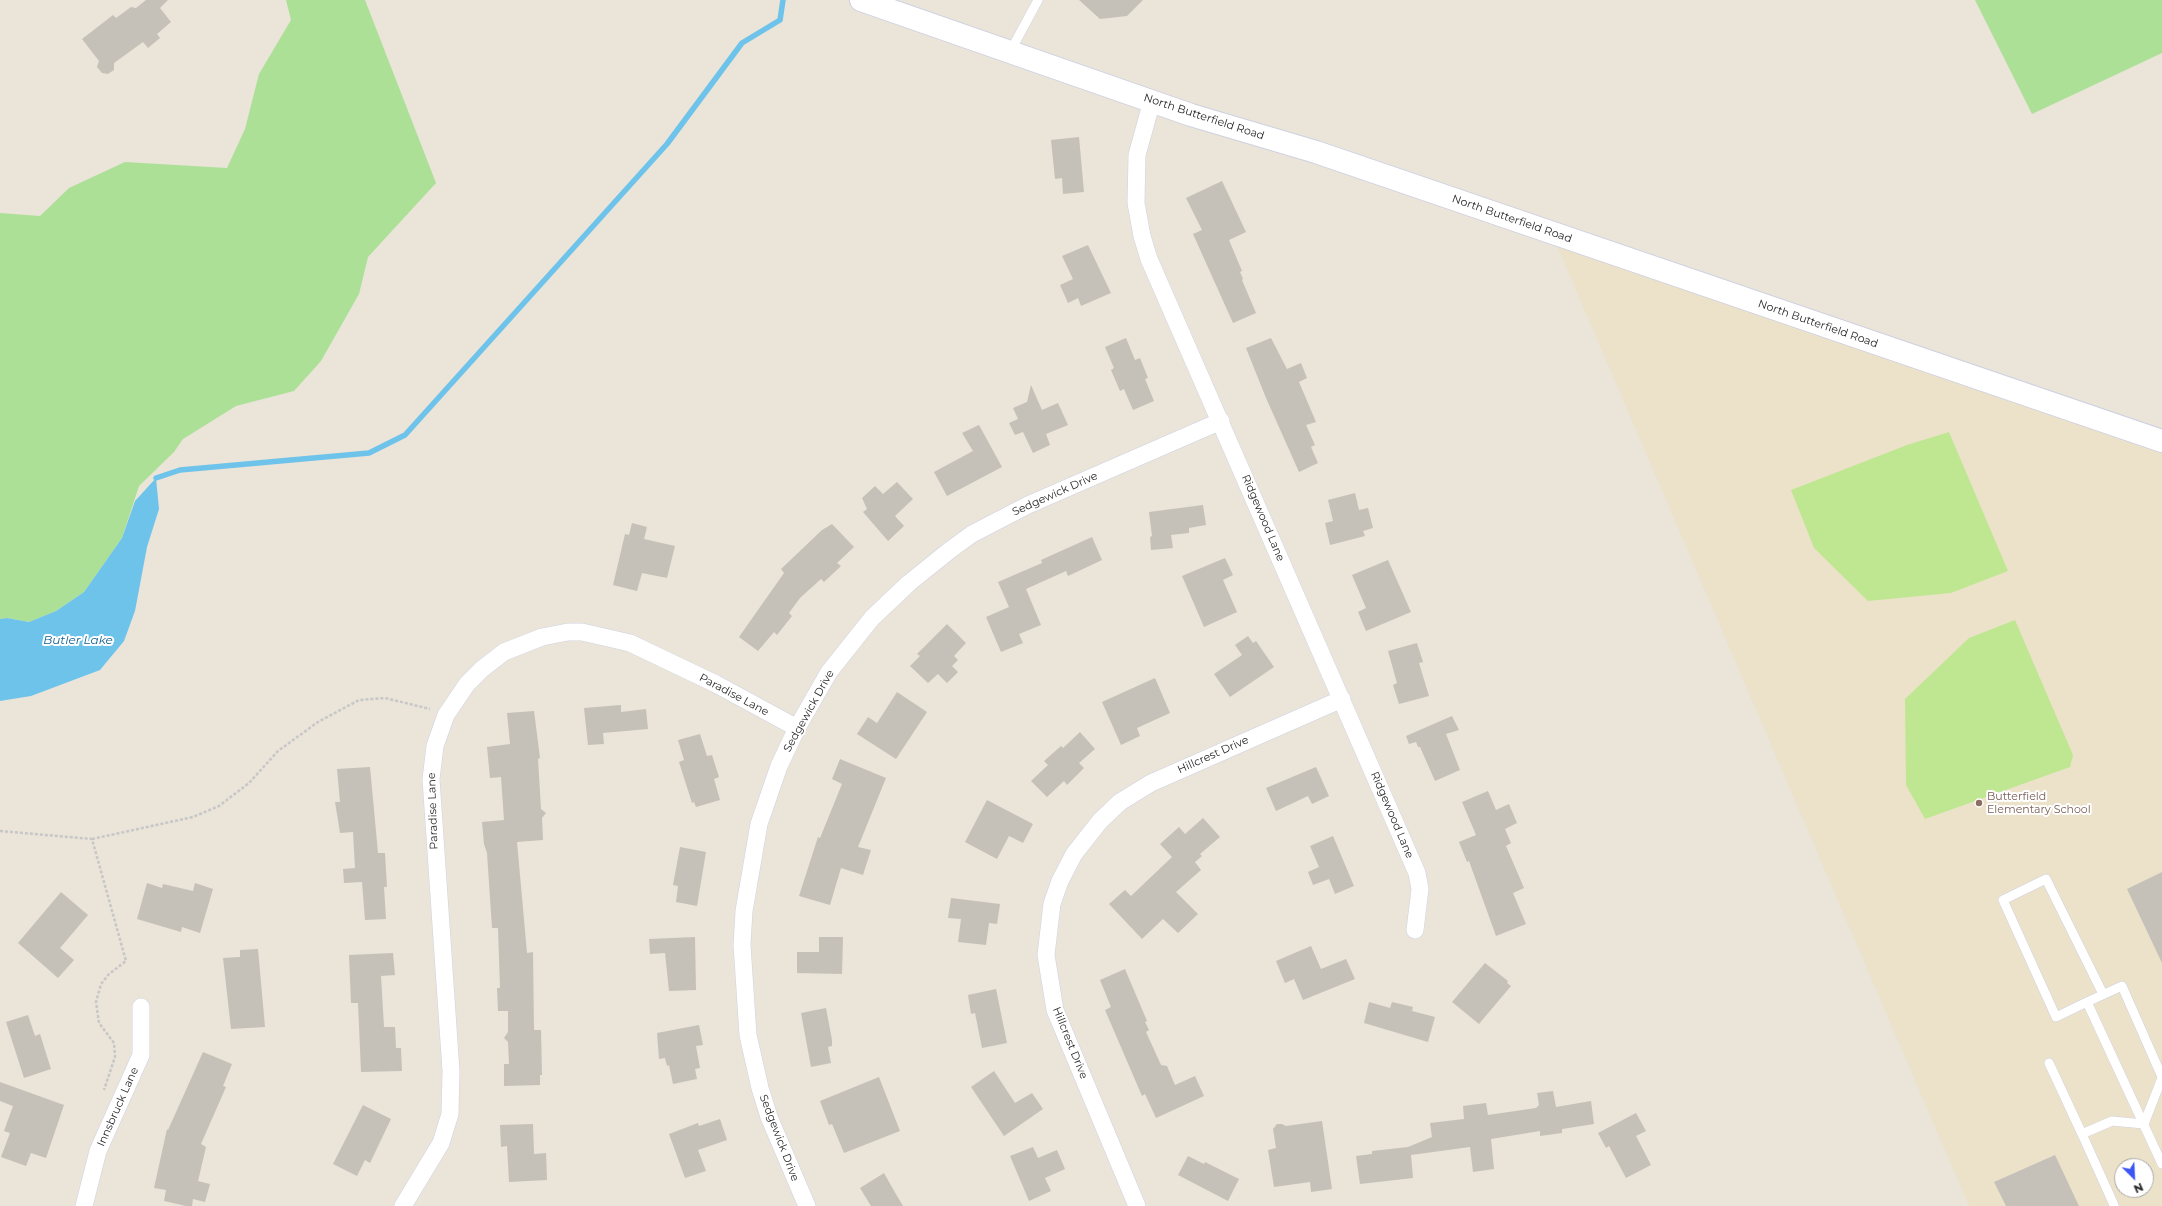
<!DOCTYPE html>
<html>
<head>
<meta charset="utf-8">
<style>
	body { margin:0 }
	#map { position:relative; width:2162px; height:1206px; overflow:hidden; background:#eae4d9; font-family:Montserrat,sans-serif }
	canvas { display:block }
	.north { position:absolute; left:2114px; top:1158px; width:40px; height:40px; box-sizing:border-box; background:#fff; border:1px solid #a9a9a9; border-radius:50%; rotate:156deg; font-size:11px; font-weight:700; line-height:16px; text-align:center; color:#282828 }
	.north::after { content:''; display:block; margin:auto; width:14px; height:18px; background:#3c55f5; clip-path:polygon(50% 0,100% 100%,50% 72%,0 100%) }
</style>
</head>
<body>
<div id="map">
<canvas width="2162" height="1206"></canvas>
<div class="north">N</div>
</div>
<script>
const context = document.querySelector('canvas').getContext('2d');
context.lineJoin = 'round';
function paint(path, color) {
  context.fillStyle = color;
  context.fill(path, 'evenodd');
}
function shape(rows) {
  const path = new Path2D();
  for (const r of rows) {
    path.moveTo(r[0], r[1]);
    for (let i = 2; i < r.length; i += 2) path.lineTo(r[i], r[i + 1]);
  }
  return path;
}
function stroke(path, color, width, dash) {
  context.strokeStyle = color;
  context.lineWidth = width;
  context.lineCap = dash ? 'butt' : 'round';
  context.setLineDash(dash || []);
  context.stroke(path);
}
function write(font, color, halo, rows, align = 'center') {
  context.font = font + ' Montserrat,sans-serif';
  context.lineWidth = 4;
  context.setLineDash([]);
  context.textBaseline = 'middle';
  context.strokeStyle = halo;
  context.fillStyle = color;
  for (const [text, x, y, turn = 0] of rows) {
    context.save();
    context.translate(x, y);
    context.rotate((+turn || 0) * Math.PI / 180);
    context.textAlign = isNaN(turn) ? turn : align;
    if (halo) context.strokeText(text, 0, 0);
    context.fillText(text, 0, 0);
    context.restore();
  }
}
const education = shape([
	[1551,232,2162,441,2162,1206,1969,1206],
	[2122,1166,2146,1166,2146,1190,2122,1190]
]);
const green = shape([
	[286,0,365,0,436,183,368,257,359,294,321,361,294,391,236,406,183,439,174,452,139,486,122,538,84,592,56,611,29,622,7,618,0,619,0,213,40,216,69,188,125,162,227,168,245,129,259,74,291,20],
	[1975,0,2162,0,2162,53,2032,114]
]);
const pitch = shape([
	[1949,432,2008,571,1951,593,1868,601,1814,548,1791,490,1907,445],
	[2015,620,2073,755,2070,767,1925,819,1906,785,1905,699,1969,638]
]);
const water = shape([
	[156,478,159,509,147,547,135,611,124,641,100,670,31,696,0,701,0,619,7,618,29,622,56,611,84,592,122,538,135,501]
]);
const stream = shape([
	[156,478,180,470,369,453,405,435,667,144,742,43,780,20,783,0]
]);
const building = shape([
	[146,0,168,0,160,8,171,22,157,34,160,38,148,48,143,42,114,63,114,70,108,74,102,73,97,67,99,61,82,39,113,15,116,18,131,7,136,8],
	[1079,0,1143,0,1127,16,1100,19],
	[1079,137,1084,192,1063,194,1062,178,1055,179,1051,140],
	[1222,181,1246,232,1229,240,1242,271,1240,272,1243,279,1242,280,1256,313,1233,323,1193,234,1202,230,1186,198],
	[1088,245,1111,293,1081,306,1078,298,1068,303,1060,285,1073,279,1062,256],
	[1126,338,1135,360,1140,358,1148,378,1145,379,1154,401,1133,410,1124,389,1120,391,1111,370,1114,368,1105,347],
	[1271,338,1287,369,1301,363,1307,378,1299,382,1316,422,1306,425,1315,445,1311,447,1318,463,1299,472,1266,398,1246,348],
	[1031,385,1042,410,1058,403,1068,425,1046,434,1050,445,1033,453,1023,432,1015,435,1009,423,1018,419,1013,408,1027,402],
	[979,425,1002,467,947,496,934,472,973,451,962,433],
	[897,482,913,499,895,516,904,526,888,541,863,512,867,509,862,498,875,486,883,494],
	[1355,493,1359,510,1368,508,1373,528,1363,531,1365,536,1330,545,1325,523,1333,521,1328,500],
	[1203,505,1206,525,1189,528,1189,533,1171,535,1173,548,1151,550,1150,537,1152,536,1149,512],
	[632,523,647,527,644,539,675,546,667,578,642,573,637,591,613,585,625,534,629,535],
	[832,524,854,547,837,563,841,566,824,582,821,579,800,598,789,613,792,616,777,635,774,632,758,651,739,637,784,573,781,569,822,530],
	[1092,537,1102,560,1068,576,1066,571,1026,589,1041,625,1019,634,1023,643,1001,652,986,617,1009,607,998,582,1042,563,1041,560],
	[1225,558,1233,575,1223,580,1237,612,1204,627,1182,576],
	[1388,560,1411,612,1366,631,1358,612,1366,608,1352,575],
	[947,624,966,643,954,656,958,660,952,666,958,672,947,683,938,674,928,683,910,666,920,656,917,654],
	[1248,636,1253,643,1256,641,1274,667,1230,697,1214,674,1242,655,1235,645],
	[1417,643,1423,662,1419,663,1429,696,1399,704,1393,685,1397,683,1388,651],
	[1155,678,1170,713,1137,728,1140,736,1121,745,1102,702],
	[897,692,927,712,896,759,857,734,868,717,877,723],
	[621,705,621,712,646,709,648,729,603,733,604,744,588,745,584,708],
	[534,711,540,758,538,759,541,809,546,813,542,818,543,840,517,842,527,953,533,952,534,1030,541,1030,542,1075,540,1075,540,1085,504,1086,504,1064,509,1064,508,1042,504,1038,508,1032,508,1011,498,1011,497,988,500,988,498,928,492,928,487,853,484,844,482,822,504,820,501,777,490,778,487,747,510,744,507,713],
	[1452,716,1459,730,1446,734,1460,770,1435,781,1420,747,1418,747,1416,742,1409,744,1406,736],
	[1080,732,1095,749,1079,763,1084,768,1067,785,1064,781,1047,797,1031,781,1048,765,1044,761,1061,746,1063,748],
	[700,734,707,756,712,755,719,777,714,779,720,800,696,807,694,802,692,803,679,762,684,760,678,740],
	[840,759,886,778,858,847,871,850,863,875,841,868,830,905,799,896,818,837,820,838,842,784,832,779],
	[370,767,378,853,385,853,387,887,384,887,386,919,365,920,362,882,344,883,343,869,355,868,353,832,340,833,335,802,340,802,337,769],
	[1316,767,1329,796,1312,804,1308,796,1276,811,1266,788],
	[1488,791,1496,810,1509,804,1517,823,1505,829,1511,843,1506,846,1524,888,1513,893,1526,924,1496,936,1469,861,1467,862,1459,842,1476,835,1462,802],
	[987,800,1033,824,1023,843,1009,836,997,859,965,842],
	[1203,818,1220,837,1200,854,1202,856,1195,862,1201,870,1176,892,1198,914,1178,933,1163,919,1142,939,1109,904,1125,890,1131,896,1172,857,1160,844,1179,827,1185,834],
	[1333,836,1354,886,1335,894,1329,879,1313,885,1308,872,1319,867,1310,846],
	[680,847,706,852,697,906,676,902,678,886,673,885],
	[2162,872,2162,963,2127,889],
	[147,883,162,888,163,884,193,891,195,883,213,889,200,933,182,927,181,932,137,919],
	[61,892,88,915,60,948,74,960,58,978,18,943],
	[951,898,1000,904,997,924,989,923,986,945,958,942,961,919,948,918],
	[695,937,696,990,669,991,665,953,650,954,649,939],
	[819,937,843,937,842,974,797,973,797,952,819,952],
	[1311,946,1321,969,1346,959,1355,979,1303,1000,1294,979,1285,983,1276,961],
	[258,949,265,1027,231,1029,223,958,240,957,240,950],
	[393,953,395,975,381,976,384,1027,395,1027,396,1048,401,1048,402,1071,361,1072,358,1003,351,1003,349,955],
	[1485,963,1508,981,1507,983,1511,986,1479,1024,1452,1002],
	[1125,969,1147,1021,1145,1022,1149,1030,1146,1032,1161,1065,1167,1066,1175,1085,1195,1076,1204,1096,1156,1118,1145,1094,1142,1096,1105,1010,1111,1007,1100,980],
	[996,989,1007,1043,982,1048,975,1013,971,1014,968,995],
	[1369,1002,1390,1008,1392,1002,1413,1007,1412,1011,1435,1017,1428,1042,1364,1023],
	[826,1008,832,1040,832,1046,828,1047,831,1063,811,1067,801,1013],
	[28,1015,35,1036,40,1034,51,1069,24,1078,6,1022],
	[699,1025,703,1045,696,1046,700,1068,695,1069,697,1079,673,1084,669,1065,667,1066,665,1058,659,1059,657,1033],
	[203,1052,232,1064,223,1086,226,1087,201,1144,206,1147,198,1181,210,1184,205,1202,193,1199,192,1206,186,1206,164,1201,166,1190,154,1188,167,1129,168,1130],
	[994,1071,1015,1103,1032,1093,1043,1109,1004,1136,971,1087],
	[879,1077,900,1131,844,1153,832,1124,829,1125,820,1101],
	[0,1082,64,1105,46,1158,31,1153,26,1166,1,1157,10,1133,4,1131,13,1106,0,1101],
	[1553,1091,1556,1107,1591,1101,1594,1124,1562,1129,1562,1133,1540,1136,1540,1131,1491,1139,1494,1169,1473,1172,1470,1147,1411,1155,1413,1178,1360,1184,1356,1156,1372,1154,1372,1151,1408,1147,1432,1137,1430,1123,1464,1119,1463,1106,1486,1103,1488,1115,1536,1108,1539,1105,1537,1093],
	[363,1105,391,1119,370,1163,365,1160,357,1176,333,1164],
	[1636,1113,1646,1131,1636,1136,1651,1165,1626,1178,1609,1146,1606,1148,1598,1133],
	[720,1119,727,1140,698,1150,706,1171,685,1178,669,1134,698,1123,699,1126],
	[1322,1121,1332,1189,1311,1192,1310,1182,1274,1187,1268,1150,1276,1148,1273,1129,1277,1124,1282,1124,1286,1126],
	[533,1124,534,1154,546,1153,547,1180,509,1182,507,1146,501,1147,500,1125],
	[1033,1147,1038,1158,1057,1150,1065,1169,1045,1178,1051,1191,1029,1201,1010,1156],
	[2055,1155,2079,1206,2006,1206,1994,1182],
	[1188,1156,1204,1164,1205,1162,1239,1179,1228,1201,1178,1175],
	[884,1173,893,1189,903,1206,871,1206,860,1188]
]);
const path = shape([
	[0,831,92,839,126,961,109,974,101,984,96,1002,99,1023,114,1043,115,1057,104,1090],
	[92,839,193,817,219,806,249,783,278,751,318,722,359,700,385,698,430,709]
]);
const service = shape([
	[1010,52,1038,0],
	[2087,1002,2056,1017,2003,900,2046,879,2103,994],
	[2049,1063,2082,1134],
	[2162,1077,2122,986,2087,1002,2162,1164],
	[2144,1124,2162,1078],
	[2114,1205,2082,1134,2112,1121,2144,1124]
]);
const minor = shape([
	[1152,101,1137,155,1136,203,1142,236,1149,259,1417,873,1420,889,1415,930],
	[84,1206,98,1151,141,1055,141,1007],
	[403,1206,441,1143,450,1114,451,1071,431,779,435,746,446,715,467,684,482,669,504,652,542,637,568,632,582,632,630,643,716,684,797,728],
	[807,1206,769,1117,760,1088,748,1035,742,945,744,911,759,824,779,766,797,728,829,672,872,618,909,583,950,550,972,534,1028,505,1221,421],
	[1137,1206,1055,1010,1046,955,1052,904,1060,881,1074,854,1100,821,1120,802,1151,783,1342,699]
]);
const secondary = shape([
	[861,0,1191,115,1316,152,2162,441]
]);
const markers = [
	[1979,803,4,"#8d6e63"]
];
const streetNames = [
	["North Butterfield Road",1204,117,18],
	["North Butterfield Road",1512,219,19],
	["North Butterfield Road",1818,324,19],
	["Sedgewick Drive",1055,494,-24],
	["Ridgewood Lane",1263,518,67],
	["Paradise Lane",734,695,28],
	["Sedgewick Drive",809,711,-61],
	["Hillcrest Drive",1213,755,-24],
	["Paradise Lane",433,811,-92],
	["Ridgewood Lane",1392,815,67],
	["Hillcrest Drive",1070,1043,68],
	["Innsbruck Lane",118,1107,-66],
	["Sedgewick Drive",779,1138,69]
];
const educationNames = [
	["Butterfield",1987,797],
	["Elementary School",1987,810]
];
const waterNames = [
	["Butler Lake",78,640]
];
paint(education, '#ece2c9');
paint(green, '#ace097');
paint(pitch, '#bfe792');
paint(water, '#6ec3eb');
stroke(stream, '#6ec3eb', 5.5);
paint(building, '#c5c1b9');
stroke(service, '#cfd1e1', 10);
stroke(minor, '#cfd1e1', 18);
stroke(secondary, '#cfd1e1', 24);
stroke(path, '#c7c7c7', 2.5, [3, 2]);
stroke(service, '#fff', 9);
stroke(minor, '#fff', 17);
stroke(secondary, '#fff', 22);
for (const [x, y, r, color] of markers) {
  const dot = new Path2D();
  dot.arc(x, y, r, 0, 2 * Math.PI);
  context.fillStyle = color;
  context.fill(dot);
  stroke(dot, '#fff', 1.5);
}
write('11px', '#282828', '#fff', streetNames);
write('11px', '#785e54', '#fff', educationNames, 'left');
write('italic 12px', '#106093', '#fff', waterNames);
</script>
</body>
</html>
